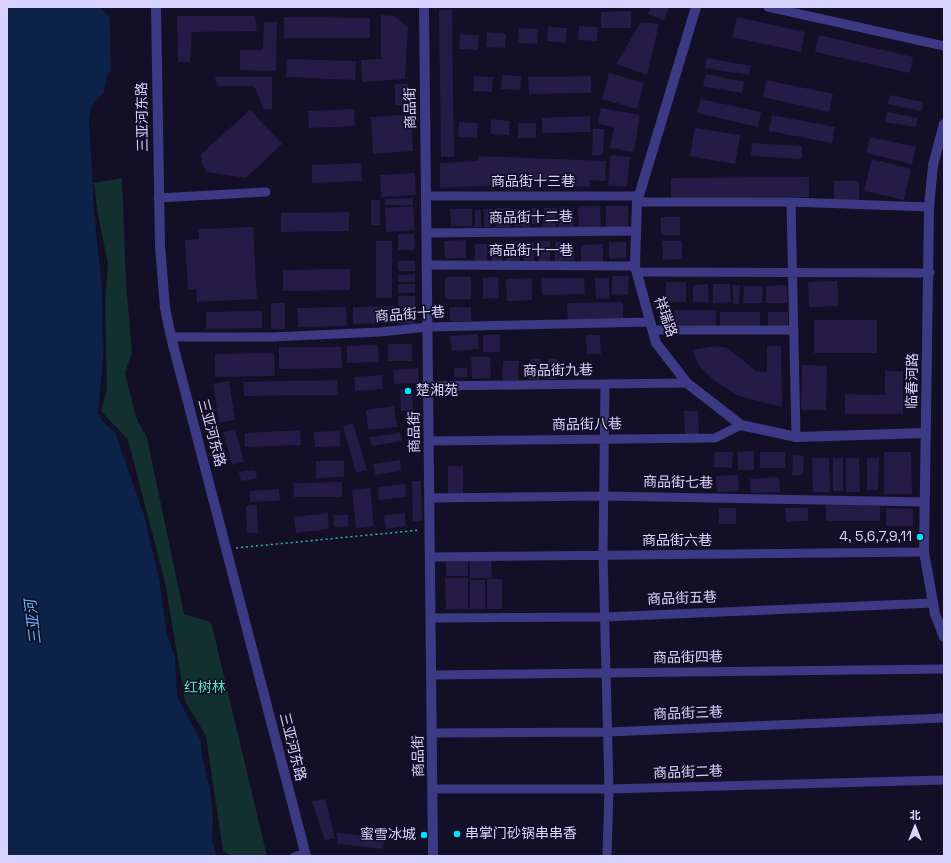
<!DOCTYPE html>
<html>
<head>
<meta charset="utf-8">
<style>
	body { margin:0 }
	#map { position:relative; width:951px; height:863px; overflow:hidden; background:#130f26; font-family:"Space Grotesk","Noto Sans SC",sans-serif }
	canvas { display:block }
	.frame { position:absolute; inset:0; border:8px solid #d9d4ff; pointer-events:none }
	.north { position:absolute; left:895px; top:807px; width:40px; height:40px; -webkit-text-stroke:3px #130f26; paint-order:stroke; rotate:0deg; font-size:11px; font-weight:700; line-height:16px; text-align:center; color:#d9d4ff }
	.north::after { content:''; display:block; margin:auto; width:14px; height:18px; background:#d9d4ff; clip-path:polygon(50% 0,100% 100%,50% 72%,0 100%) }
</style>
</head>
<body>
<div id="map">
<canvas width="951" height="863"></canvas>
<div class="frame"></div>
<div class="north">北</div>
</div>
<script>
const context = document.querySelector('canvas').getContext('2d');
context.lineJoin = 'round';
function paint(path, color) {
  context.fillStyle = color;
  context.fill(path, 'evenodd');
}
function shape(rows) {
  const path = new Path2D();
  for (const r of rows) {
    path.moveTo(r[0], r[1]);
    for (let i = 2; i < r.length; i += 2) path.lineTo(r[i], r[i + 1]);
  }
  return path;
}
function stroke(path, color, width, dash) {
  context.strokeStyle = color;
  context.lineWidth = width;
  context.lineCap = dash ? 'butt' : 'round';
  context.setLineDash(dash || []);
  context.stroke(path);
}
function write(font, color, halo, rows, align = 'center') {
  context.font = font + ' "Space Grotesk","Noto Sans SC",sans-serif';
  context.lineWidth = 3.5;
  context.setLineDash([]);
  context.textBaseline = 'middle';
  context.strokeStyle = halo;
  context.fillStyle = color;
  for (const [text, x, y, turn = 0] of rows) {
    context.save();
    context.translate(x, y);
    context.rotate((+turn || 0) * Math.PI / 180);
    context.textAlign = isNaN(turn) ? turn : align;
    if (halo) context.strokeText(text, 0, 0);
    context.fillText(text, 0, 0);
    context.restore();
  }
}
const green = shape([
	[122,178,126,283,132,352,125,373,136,417,147,438,184,614,211,622,267,856,232,856,223,851,206,736,185,701,165,582,128,440,101,411,107,389,105,302,108,264,98,215,94,183]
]);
const water = shape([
	[7,7,99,7,109,16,110,21,111,70,107,76,104,92,91,107,89,119,94,212,102,287,103,360,98,412,102,421,115,432,144,515,159,579,167,635,175,656,177,696,201,741,202,755,210,790,213,817,212,841,217,856,7,856]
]);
const building = shape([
	[651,7,669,7,664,20,648,14],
	[439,10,452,10,454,157,441,157],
	[631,11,631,28,601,28,601,12],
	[381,15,394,16,408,27,405,79,362,82,361,60,381,59],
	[177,16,255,16,257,31,192,32,190,62,178,62],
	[284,17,370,18,370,38,284,38],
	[737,17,805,32,801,52,732,37],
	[264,22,277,22,276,71,240,70,240,50,263,50],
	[641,22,659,24,647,75,616,64],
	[579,26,598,27,597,41,578,40],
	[548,27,567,28,566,43,547,41],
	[519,28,538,29,537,44,518,43],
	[487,32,506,34,505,48,486,47],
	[460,34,479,35,478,50,459,49],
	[819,35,913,57,910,73,815,52],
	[707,58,751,66,749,75,705,68],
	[287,59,356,61,355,80,286,77],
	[609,73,644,83,637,109,602,99],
	[706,74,744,82,742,93,703,86],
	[502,75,521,76,520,90,501,89],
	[474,76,493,77,492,92,473,91],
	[591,76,591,93,529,94,528,77],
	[215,77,272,77,272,109,264,110,254,86,217,86],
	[766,80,833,94,829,112,763,97],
	[395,84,408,84,408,105,395,105],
	[890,95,923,102,922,111,888,104],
	[701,99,761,112,758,127,697,113],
	[601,108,640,115,634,152,610,148,614,127,598,124],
	[354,109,355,126,309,128,308,111],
	[250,110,282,144,246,178,206,172,202,164,201,154],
	[887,112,918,118,916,127,885,122],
	[411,114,413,151,373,154,371,117],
	[772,115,835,127,832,143,769,131],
	[590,116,590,132,542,133,542,118],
	[491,119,510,121,509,135,490,134],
	[459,122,478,123,477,138,458,137],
	[518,123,536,123,536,138,518,138],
	[695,128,740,135,735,164,690,156],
	[593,129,604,129,603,155,592,155],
	[870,137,916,147,912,164,866,153],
	[752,143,802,146,802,159,751,156],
	[611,155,630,157,627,187,608,185],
	[478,156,606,161,605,181,589,180,589,187,565,186,566,178,532,178,532,186,496,185,440,188,440,163,478,161],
	[872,159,911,169,904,200,864,191],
	[361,163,362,181,312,183,312,165],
	[415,173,416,195,381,197,380,175],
	[809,177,809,197,671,198,671,178],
	[834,181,859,181,859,200,834,200],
	[413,198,413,205,385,205,385,199],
	[371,200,380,200,380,225,371,225],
	[413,206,415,230,386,232,385,208],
	[600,206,601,228,579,229,578,207],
	[606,206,628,206,628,227,606,227],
	[559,207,574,208,574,227,559,227],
	[496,208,511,208,511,227,496,227],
	[532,208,539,208,539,224,532,224],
	[544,208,557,208,556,227,543,227],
	[450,209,472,209,472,226,451,226],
	[484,209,493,209,492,227,484,227],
	[515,209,530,209,529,227,514,226],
	[475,210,481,210,481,227,475,227],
	[349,212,349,231,281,232,281,213],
	[661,217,680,217,680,235,661,235],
	[253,227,257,299,197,302,196,289,188,290,185,240,199,239,198,229],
	[398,234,414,234,415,250,398,250],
	[466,240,466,258,445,259,444,241],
	[376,241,392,241,392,298,376,298],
	[520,241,520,261,507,262,506,242],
	[539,241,550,241,550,261,539,261],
	[662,241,682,241,682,259,663,260],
	[492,242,502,242,502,262,492,262],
	[523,242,534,242,534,262,524,263],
	[555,242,573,242,574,260,555,261],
	[609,242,626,242,626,258,609,259],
	[475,244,487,244,487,263,475,263],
	[603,244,603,261,581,261,581,245],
	[398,261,415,261,415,271,398,271],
	[350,269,350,290,283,291,283,270],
	[415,274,415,282,398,282,398,275],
	[612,276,629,276,628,295,612,294],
	[445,277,471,277,471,299,445,299],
	[498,277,499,298,483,299,483,278],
	[532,278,532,300,507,301,506,279],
	[541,278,584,278,585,294,542,295],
	[595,278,609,278,609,298,596,299],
	[837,281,839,306,809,307,808,282],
	[666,282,686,282,686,302,666,302],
	[398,284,415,284,415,293,398,293],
	[708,284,709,302,693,302,693,285],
	[713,284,730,284,731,302,713,303],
	[733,285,740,285,739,304,733,304],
	[787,285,787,303,766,303,766,286],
	[744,286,763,286,762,303,743,303],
	[398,296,415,296,415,306,398,306],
	[623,302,623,320,568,321,567,303],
	[271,303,285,303,285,329,271,329],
	[395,306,395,323,353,324,353,307],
	[346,307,347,326,298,327,297,308],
	[450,307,471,307,471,321,450,321],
	[399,309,414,309,414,315,399,315],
	[674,310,716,310,716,326,674,325],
	[262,311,262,328,206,329,206,312],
	[720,312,760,312,760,326,720,326],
	[768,312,788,312,788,327,768,327],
	[399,319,415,319,415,324,399,324],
	[814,320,877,320,877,353,814,353],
	[478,334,479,349,452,351,450,336],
	[483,335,500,335,500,352,483,352],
	[586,335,600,335,601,354,587,354],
	[388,344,412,344,412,361,388,361],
	[378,345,379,362,347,363,347,346],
	[714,346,728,348,756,371,767,372,767,346,781,346,782,407,739,396,716,382,699,366,692,350],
	[279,347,341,347,342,368,279,369],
	[274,353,275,376,215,377,215,354],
	[471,357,490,357,491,378,472,379],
	[530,359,540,359,539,380,529,379],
	[549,359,557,359,556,379,548,379],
	[503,361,519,361,518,380,502,380],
	[802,365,827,366,826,410,801,410],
	[418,368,419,383,394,384,393,370],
	[454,368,467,368,467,377,454,377],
	[885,371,903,371,903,414,845,414,845,394,885,395],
	[382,375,383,389,355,391,354,377],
	[337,380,338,395,244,396,243,382],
	[229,381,235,420,219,423,213,384],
	[400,390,412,390,413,410,401,411],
	[394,406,397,427,368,430,366,410],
	[684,411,698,411,699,434,685,434],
	[353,423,367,470,356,473,343,426],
	[235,429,244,462,232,465,223,432],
	[300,430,301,445,245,447,245,433],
	[340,431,340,446,315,447,314,432],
	[400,433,402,441,371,446,370,437],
	[754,451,754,470,738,470,738,452],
	[715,452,733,452,732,468,714,467],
	[760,452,785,452,785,468,760,468],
	[884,452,911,452,912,494,884,494],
	[793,455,804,456,803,475,792,475],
	[812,458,829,458,830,492,813,492],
	[833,458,843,458,843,491,833,491],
	[846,458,859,458,860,492,846,492],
	[867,458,879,458,878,490,867,490],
	[400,460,401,471,375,475,373,464],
	[316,461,344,461,344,477,316,478],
	[448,466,463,466,463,494,448,494],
	[255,470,257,478,241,481,239,472],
	[738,475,739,491,717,492,716,476],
	[779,477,780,492,751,493,750,479],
	[412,481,421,481,422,521,413,521],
	[342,482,342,497,294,497,293,483],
	[405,484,406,497,379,500,378,487],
	[370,488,374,526,356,528,352,490],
	[279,489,280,501,250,502,250,491],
	[257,505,258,533,247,533,246,506],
	[826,505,880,506,880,521,826,521],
	[719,508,736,508,736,524,719,524],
	[785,508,808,508,808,521,786,522],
	[886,508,913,509,913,526,886,526],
	[328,513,329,529,296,533,294,517],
	[405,513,406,526,386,529,384,515],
	[333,515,348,515,348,526,334,527],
	[446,560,468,560,468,576,446,576],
	[470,560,491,560,492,578,470,578],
	[445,578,468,578,468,609,446,609],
	[487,579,502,579,502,609,487,609],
	[470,580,485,580,485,609,470,609],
	[325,799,335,838,325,840,312,801],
	[337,833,385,837,383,849,338,844]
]);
const path = shape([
	[236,548,420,530]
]);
const pedestrian = shape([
	[294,856,305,852]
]);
const minor = shape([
	[768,7,944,46],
	[426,196,639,196],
	[158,198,266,192],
	[637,202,791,202,929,207],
	[791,202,796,437],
	[427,233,636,231],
	[427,265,635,266],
	[637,272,930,273],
	[652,330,794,330],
	[171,337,272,337,380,332,428,327,650,322],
	[605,384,603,555,609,789,607,856],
	[429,386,687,383],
	[429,441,715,438,741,425],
	[430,498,604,496,925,502],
	[431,557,924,552],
	[432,618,604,617,933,603],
	[432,675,944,669],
	[433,733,607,732,944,718],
	[434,789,609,789,944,780]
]);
const tertiary = shape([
	[156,7,160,245,165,308,171,337,306,856],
	[424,7,433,856],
	[696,7,637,202,635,266,656,343,687,383,741,425,796,437,926,433],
	[944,124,933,165,929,207,924,552,935,614,944,637]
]);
const markers = [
	[408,391,4,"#00e5ff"],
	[920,537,4,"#00e5ff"],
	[457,834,4,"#00e5ff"],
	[424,835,4,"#00e5ff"]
];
const streetNames = [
	["商品街",411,108,-91],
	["三亚河东路",143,117,-91],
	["商品街十三巷",533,182],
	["商品街十二巷",531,218,-1],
	["商品街十一巷",531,251],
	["商品街十巷",410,315,-4],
	["祥瑞路",665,317,71],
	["商品街九巷",558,371,-1],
	["临春河路",913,381,-89],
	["商品街八巷",587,425,-1],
	["商品街",415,432,-91],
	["三亚河东路",211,433,75],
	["商品街七巷",678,483,1],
	["商品街六巷",677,541],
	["商品街五巷",682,599,-2],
	["商品街四巷",688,658,-1],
	["商品街三巷",688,714,-2],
	["三亚河东路",292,747,76],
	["商品街",419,756,-91],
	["商品街二巷",688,773,-2]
];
const poiNames = [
	["楚湘苑",416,391],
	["4, 5,6,7,9,11",912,537,"right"],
	["串掌门砂锅串串香",465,834],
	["蜜雪冰城",416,835,"right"]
];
const parkNames = [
	["红树林",205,688]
];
const waterNames = [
	["三亚河",34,622,-97]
];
paint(green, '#12302f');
paint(water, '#0c2248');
paint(building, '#241b47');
stroke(path, '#2fb8b0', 1.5, [2, 3]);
stroke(pedestrian, '#3d3a85', 7);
stroke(minor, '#3d3a85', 9);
stroke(tertiary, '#3d3a85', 10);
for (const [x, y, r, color] of markers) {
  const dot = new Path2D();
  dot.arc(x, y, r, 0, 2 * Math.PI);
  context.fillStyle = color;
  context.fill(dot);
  stroke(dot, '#130f26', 1.5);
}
write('14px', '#d9d4ff', '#130f26', streetNames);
write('14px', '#d9d4ff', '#130f26', poiNames, 'left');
write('14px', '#5fe0c0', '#130f26', parkNames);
write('italic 15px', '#62b6ff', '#130f26', waterNames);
</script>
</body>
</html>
